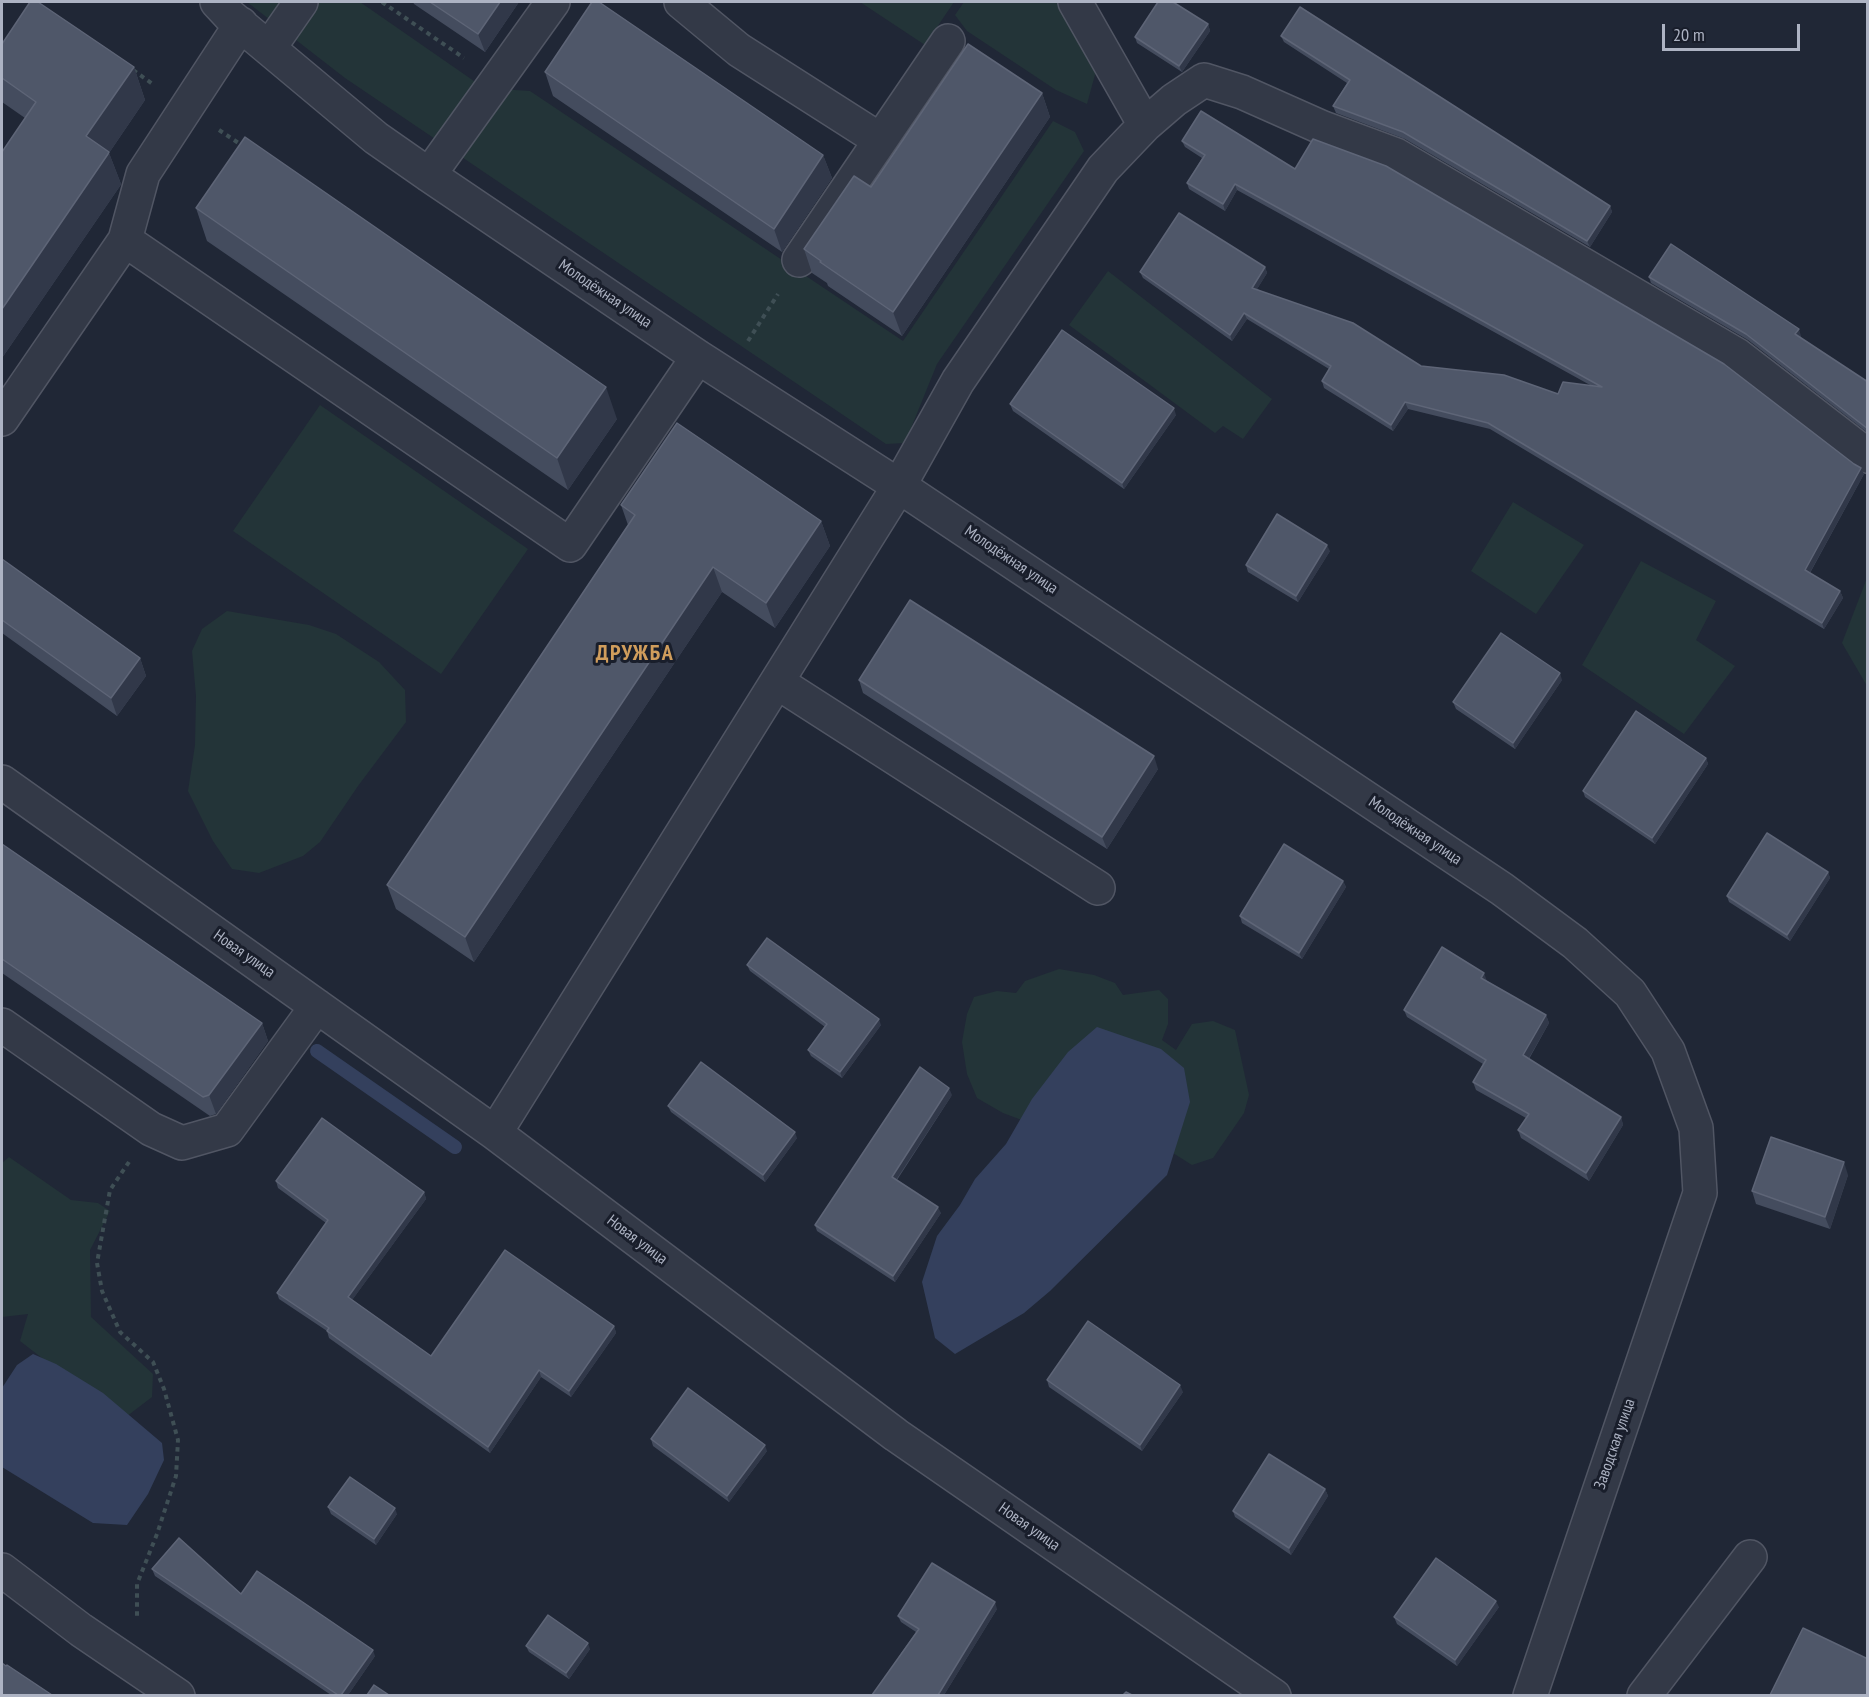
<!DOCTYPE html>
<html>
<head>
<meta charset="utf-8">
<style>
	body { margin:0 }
	#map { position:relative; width:1869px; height:1697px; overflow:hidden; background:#202736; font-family:"PT Sans Narrow",sans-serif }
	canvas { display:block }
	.frame { position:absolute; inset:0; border:3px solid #adb3c3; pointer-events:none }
	.scale { position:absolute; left:1662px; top:24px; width:138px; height:27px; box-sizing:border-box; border:3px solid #adb3c3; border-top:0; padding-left:8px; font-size:18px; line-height:21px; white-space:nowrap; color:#adb3c3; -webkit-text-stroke:4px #191e2b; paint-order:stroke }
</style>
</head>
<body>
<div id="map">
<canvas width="1869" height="1697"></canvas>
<div class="frame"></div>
<div class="scale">20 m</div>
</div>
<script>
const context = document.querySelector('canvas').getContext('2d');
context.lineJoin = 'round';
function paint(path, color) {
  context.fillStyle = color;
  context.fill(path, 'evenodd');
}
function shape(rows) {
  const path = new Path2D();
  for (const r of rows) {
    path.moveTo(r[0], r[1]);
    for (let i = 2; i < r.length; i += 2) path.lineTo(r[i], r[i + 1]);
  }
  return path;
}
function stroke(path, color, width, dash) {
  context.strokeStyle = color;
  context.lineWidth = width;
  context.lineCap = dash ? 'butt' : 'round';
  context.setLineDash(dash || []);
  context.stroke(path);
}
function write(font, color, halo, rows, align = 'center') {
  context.font = font + ' "PT Sans Narrow",sans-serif';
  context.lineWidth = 6;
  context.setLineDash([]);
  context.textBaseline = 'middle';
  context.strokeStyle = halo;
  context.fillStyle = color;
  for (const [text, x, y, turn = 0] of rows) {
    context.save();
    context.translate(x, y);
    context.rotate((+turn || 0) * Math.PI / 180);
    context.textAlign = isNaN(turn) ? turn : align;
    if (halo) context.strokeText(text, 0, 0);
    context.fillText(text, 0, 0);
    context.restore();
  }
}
const green = shape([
	[247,2,360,2,484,88,530,91,903,341,1053,121,1075,132,1084,151,937,364,905,443,886,444,345,78],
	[860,2,954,2,925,45],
	[964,2,1058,2,1096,71,1087,104,1056,90,967,31,955,15],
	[1108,271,1272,399,1243,439,1223,426,1215,433,1069,325],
	[320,405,528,549,441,674,233,531],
	[1513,502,1584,545,1536,614,1471,571],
	[1641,561,1716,601,1696,640,1735,666,1684,734,1582,665],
	[1867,578,1867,686,1842,643],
	[227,611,309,625,336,634,379,662,405,690,406,722,358,786,320,842,303,856,259,873,232,869,213,841,188,791,195,745,196,696,192,651,202,629],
	[1059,969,1094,975,1115,983,1123,995,1159,990,1168,999,1168,1024,1162,1040,1176,1050,1192,1024,1213,1021,1235,1030,1249,1095,1244,1113,1213,1158,1192,1165,1165,1148,1027,1122,1003,1113,977,1098,967,1074,962,1042,967,1014,974,997,997,991,1016,993,1025,981],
	[9,1157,71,1200,98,1203,110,1211,90,1250,91,1317,153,1374,152,1397,122,1420,20,1341,28,1314,2,1317,2,1163]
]);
const water = shape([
	[1097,1027,1161,1049,1184,1068,1190,1102,1167,1175,1050,1291,1024,1313,955,1354,935,1338,922,1282,937,1236,960,1205,975,1179,1006,1144,1032,1099,1068,1052],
	[33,1354,56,1364,103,1393,162,1443,164,1460,148,1494,127,1525,93,1523,2,1467,2,1388,17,1365]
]);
const stream = shape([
	[317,1051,455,1147]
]);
const path = shape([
	[382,2,464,58],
	[133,70,154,85],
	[219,130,243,146],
	[748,341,778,294],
	[129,1162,110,1190,97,1263,102,1291,120,1332,153,1362,164,1389,178,1440,176,1476,157,1534,137,1584,137,1619]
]);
const minor = shape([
	[217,2,230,16,376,138,429,175,698,357,899,486,1502,889,1575,943,1630,993,1668,1051,1696,1128,1700,1193,1530,1696],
	[681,2,739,50,880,140],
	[1075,2,1145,125],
	[269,48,301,2],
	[429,175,553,2],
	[125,240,570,545,698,357],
	[799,260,948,41],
	[2,419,125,240,143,174,241,24],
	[777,682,1098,888],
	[2,782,495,1133,896,1435,1274,1696],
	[2,1025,151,1129,182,1143,227,1130,317,1006],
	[495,1133,899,486,958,381,1103,169,1145,125,1174,100,1204,80,1242,92,1323,128,1396,155,1737,355,1868,456],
	[2,1570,81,1630,178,1696],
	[1644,1696,1750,1557]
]);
const wall = shape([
	[413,2,519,2,485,52,414,4],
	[1208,24,1210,31,1182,72,1137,43,1135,37],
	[1281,36,1610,206,1612,212,1590,247,1405,139,1336,113,1333,106,1347,83,1284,42],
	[2,44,134,67,145,100,109,153,121,184,120,186,2,358,2,152,25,118,2,102],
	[545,72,823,155,832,178,782,252,553,96],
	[1042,93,1050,117,902,336,828,286,827,283,812,273,804,249,871,187],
	[1182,141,1295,169,1864,474,1810,573,1840,591,1843,598,1824,629,1490,429,1408,409,1393,431,1324,388,1322,381,1329,369,1247,319,1232,341,1143,278,1140,272,1265,267,1267,273,1257,289,1421,366,1558,394,1590,385,1237,190,1225,211,1189,189,1187,183,1202,158,1185,147],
	[196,208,617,419,568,490,207,241],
	[1649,277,1801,336,1800,337,1868,382,1868,433,1748,340,1651,283],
	[1010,404,1176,415,1124,489,1013,411],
	[621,505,821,521,830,546,775,628,722,592,474,962,396,909,387,885,628,525],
	[1330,551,1298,602,1248,572,1246,565],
	[2,559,140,658,146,676,117,716,2,633],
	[859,680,1158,769,1107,849,863,693],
	[1562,680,1515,749,1456,709,1453,702],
	[1706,758,1708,764,1655,844,1585,797,1583,791],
	[2,844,262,1023,268,1041,216,1114,210,1116,2,973],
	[1828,872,1830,878,1790,941,1729,902,1727,896],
	[1343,881,1346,887,1302,959,1242,923,1240,916],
	[747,965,881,1025,842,1078,811,1056,808,1050,825,1027,750,971],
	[1487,981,1546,1015,1549,1023,1529,1059,1621,1117,1623,1125,1589,1181,1521,1138,1518,1130,1526,1118,1476,1090,1473,1082,1483,1064,1407,1017,1404,1010],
	[952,1095,897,1180,941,1213,895,1282,817,1231,815,1225],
	[668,1106,797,1138,765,1182,671,1112],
	[1848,1175,1830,1229,1756,1204,1752,1191],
	[276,1181,424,1192,426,1199,352,1300,431,1356,614,1326,616,1333,571,1397,541,1377,490,1453,329,1338,327,1331,279,1299,277,1293,326,1223,278,1188],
	[1047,1380,1183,1392,1142,1451,1049,1387],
	[651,1439,767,1451,729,1502,653,1446],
	[1325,1489,1328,1496,1291,1555,1235,1517,1233,1511],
	[328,1507,397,1514,376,1545,331,1514],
	[152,1569,375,1656,348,1695,331,1695,155,1576],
	[1499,1607,1457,1666,1397,1624,1394,1617],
	[997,1609,944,1695,872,1695,916,1632,901,1622,898,1616],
	[526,1646,590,1649,569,1679,529,1652]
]);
const shadedWall = shape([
	[500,2,519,2,485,52,478,34],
	[1208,24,1210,31,1182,72,1179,66],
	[134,67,145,100,109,153,121,184,120,186,2,358,2,309,86,136],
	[1042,93,1050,117,902,336,893,312],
	[823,155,832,178,782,252,774,229],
	[1235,184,1237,190,1225,211,1223,204],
	[1610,206,1612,212,1590,247,1587,241],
	[1265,267,1267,273,1254,294,1252,288],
	[1244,313,1247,319,1232,341,1230,335],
	[1799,329,1801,336,1798,341,1795,334],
	[606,387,617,419,568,490,557,458],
	[1405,402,1408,409,1393,431,1391,425],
	[1174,408,1176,415,1124,489,1122,483],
	[1861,468,1864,474,1808,576,1805,570],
	[821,521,830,546,775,628,766,603],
	[1327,545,1330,551,1298,602,1296,596],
	[713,567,722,592,474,962,465,937],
	[1840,591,1843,598,1824,629,1822,623],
	[140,658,146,676,117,716,111,698],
	[1560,673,1562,680,1515,749,1513,743],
	[1154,756,1158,769,1107,849,1102,837],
	[1706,758,1708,764,1655,844,1652,838],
	[1828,872,1830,878,1790,941,1787,935],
	[1343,881,1346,887,1302,959,1299,953],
	[1484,973,1487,981,1481,978],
	[1546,1015,1549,1023,1526,1063,1523,1055],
	[879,1019,881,1025,842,1078,840,1072],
	[262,1023,268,1041,216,1114,209,1095],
	[949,1088,952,1095,894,1183,892,1177],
	[1621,1117,1623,1125,1589,1181,1586,1173],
	[795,1132,797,1138,765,1182,763,1175],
	[1844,1162,1848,1175,1830,1229,1825,1217],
	[424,1192,426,1199,350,1303,348,1297],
	[938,1207,941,1213,895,1282,893,1276],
	[614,1326,616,1333,571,1397,569,1391],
	[539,1370,541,1377,490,1453,488,1447],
	[1180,1385,1183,1392,1142,1451,1140,1445],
	[765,1445,767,1451,729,1502,727,1496],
	[1325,1489,1328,1496,1291,1555,1289,1548],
	[395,1508,397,1514,376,1545,374,1539],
	[1496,1601,1499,1607,1457,1666,1455,1660],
	[995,1602,997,1609,944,1695,938,1695],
	[588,1643,590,1649,569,1679,566,1673],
	[373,1650,375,1656,348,1695,341,1695]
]);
const building = shape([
	[30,2,38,2,134,67,86,136,109,152,108,154,2,309,2,152,36,102,2,78,2,44,30,2],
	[430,2,500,2,478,34,430,2],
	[592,2,599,2,823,155,774,229,545,72,592,2],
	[1158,2,1173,2,1208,24,1179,66,1135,37,1158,2],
	[1300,7,1610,206,1587,241,1403,132,1333,106,1350,80,1281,36,1300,7],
	[968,44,1042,93,893,312,820,262,821,261,804,249,854,176,871,187,968,44],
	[1201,111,1295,169,1313,139,1386,166,1724,364,1854,464,1861,468,1805,570,1840,591,1822,623,1488,423,1405,402,1391,425,1322,381,1331,366,1244,313,1230,335,1140,272,1179,213,1265,267,1252,288,1353,323,1421,366,1504,375,1558,394,1563,382,1602,387,1235,184,1223,204,1187,183,1205,155,1182,141,1201,111],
	[245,137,606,387,557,458,196,208,245,137],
	[1671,244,1799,329,1795,334,1868,382,1868,429,1746,334,1649,277,1671,244],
	[1062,330,1174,408,1122,483,1010,404,1062,330],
	[677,423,821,521,766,603,713,567,465,937,387,885,635,515,621,505,677,423],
	[1277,514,1327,545,1296,596,1246,565,1277,514],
	[2,559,140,658,111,698,2,620,2,559],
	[910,600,1154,756,1102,837,859,680,910,600],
	[1501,633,1560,673,1513,743,1453,702,1501,633],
	[1636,711,1706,758,1652,838,1583,791,1636,711],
	[1767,833,1828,872,1787,935,1727,896,1767,833],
	[2,844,262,1023,209,1095,203,1097,2,959,2,844],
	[1284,844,1343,881,1299,953,1240,916,1284,844],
	[767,938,879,1019,840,1072,808,1050,827,1024,747,965,767,938],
	[1442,947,1484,973,1481,978,1546,1015,1523,1055,1621,1117,1586,1173,1518,1130,1529,1114,1473,1082,1486,1060,1404,1010,1442,947],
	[701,1062,795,1132,763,1175,668,1106,701,1062],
	[920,1067,949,1088,892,1177,938,1207,893,1276,815,1225,920,1067],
	[322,1118,424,1192,348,1297,431,1356,505,1250,614,1326,569,1391,539,1370,488,1447,327,1331,329,1328,277,1293,328,1220,276,1181,322,1118],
	[1771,1137,1844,1162,1825,1217,1752,1191,1771,1137],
	[1088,1321,1180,1385,1140,1445,1047,1380,1088,1321],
	[688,1388,765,1445,727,1496,651,1439,688,1388],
	[1269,1454,1325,1489,1289,1548,1233,1511,1269,1454],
	[350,1477,395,1508,374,1539,328,1507,350,1477],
	[179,1538,241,1594,257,1571,373,1650,341,1695,338,1695,152,1569,179,1538],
	[1436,1558,1496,1601,1455,1660,1394,1617,1436,1558],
	[932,1563,995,1602,938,1695,872,1695,919,1629,898,1616,932,1563],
	[548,1615,588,1643,566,1673,526,1646,548,1615],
	[1803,1628,1868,1659,1868,1695,1770,1695,1803,1628],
	[2,1663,6,1666,7,1665,52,1695,2,1695,2,1663],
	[374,1685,389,1695,367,1695,374,1685],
	[1126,1692,1132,1695,1123,1695,1126,1692]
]);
const streetNames = [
	["Молодёжная улица",605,294,34],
	["Молодёжная улица",1011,560,34],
	["Молодёжная улица",1415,831,34],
	["Новая улица",244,954,35],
	["Новая улица",637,1240,37],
	["Заводская улица",1615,1444,-71],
	["Новая улица",1029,1527,35]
];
const districtNames = [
	["ДРУЖБА",635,654]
];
paint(green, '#233438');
paint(water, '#34405d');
stroke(stream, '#34405d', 14);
stroke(minor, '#515664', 36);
stroke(path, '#3f4f55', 4, [4.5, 4.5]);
stroke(minor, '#333947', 33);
paint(wall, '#444c5e');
paint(shadedWall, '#313849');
paint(building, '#4f5769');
stroke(building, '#5e6577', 1.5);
write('16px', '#adb3c3', '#191e2b', streetNames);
context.letterSpacing = '1.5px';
write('bold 22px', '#d09d5c', '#191e2b', districtNames);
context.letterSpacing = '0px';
</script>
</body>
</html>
